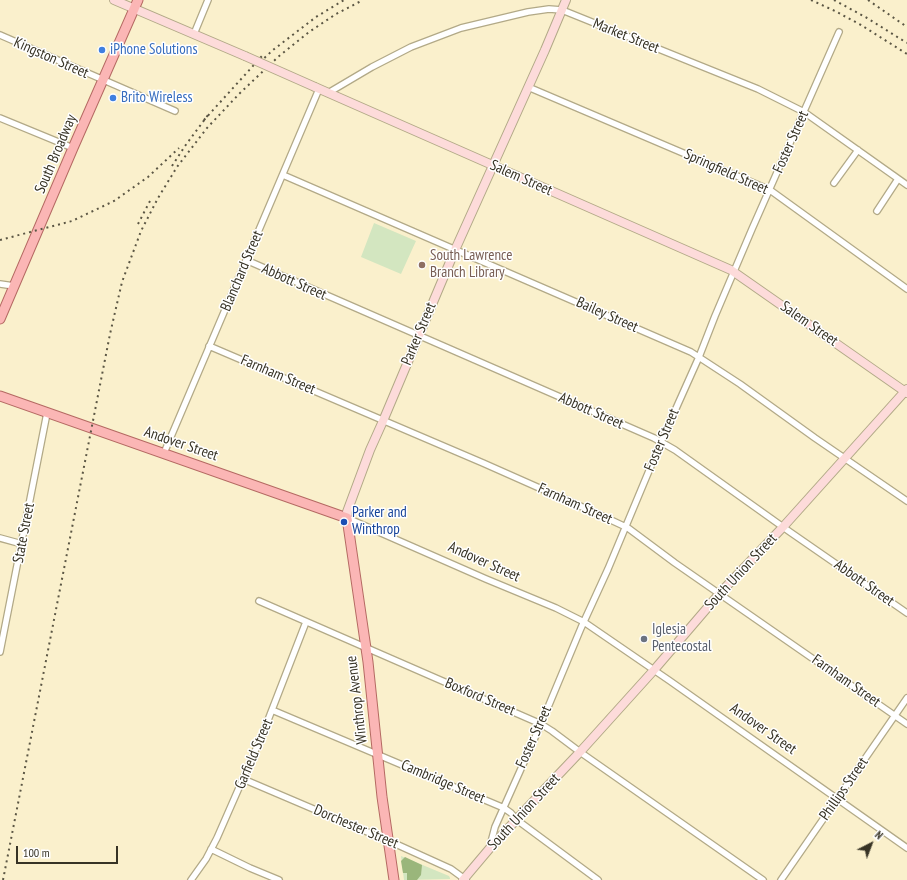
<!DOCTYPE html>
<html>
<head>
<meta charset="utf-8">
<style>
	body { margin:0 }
	#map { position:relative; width:907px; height:880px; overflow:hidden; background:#faf0cc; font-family:"PT Sans Narrow",sans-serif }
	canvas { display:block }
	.north { position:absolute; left:851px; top:824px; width:40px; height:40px; -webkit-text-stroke:3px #fff; paint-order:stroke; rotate:42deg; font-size:11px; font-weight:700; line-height:16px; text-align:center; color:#373325 }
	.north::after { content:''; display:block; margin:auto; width:14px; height:18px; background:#373325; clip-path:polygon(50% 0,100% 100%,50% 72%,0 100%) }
	.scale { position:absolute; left:16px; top:846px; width:102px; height:18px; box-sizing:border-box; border:2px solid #373325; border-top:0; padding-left:5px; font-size:12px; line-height:14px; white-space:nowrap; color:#373325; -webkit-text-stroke:3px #fff; paint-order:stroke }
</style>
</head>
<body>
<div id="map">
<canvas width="907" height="880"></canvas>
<div class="north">N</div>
<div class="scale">100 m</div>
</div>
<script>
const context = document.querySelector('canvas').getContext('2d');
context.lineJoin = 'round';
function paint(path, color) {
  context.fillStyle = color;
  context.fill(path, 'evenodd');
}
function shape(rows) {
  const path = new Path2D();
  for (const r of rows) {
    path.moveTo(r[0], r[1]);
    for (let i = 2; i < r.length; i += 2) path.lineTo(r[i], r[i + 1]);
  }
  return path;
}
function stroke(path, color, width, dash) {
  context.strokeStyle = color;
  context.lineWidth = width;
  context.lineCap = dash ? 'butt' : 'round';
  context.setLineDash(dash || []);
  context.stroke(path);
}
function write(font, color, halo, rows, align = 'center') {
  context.font = font + ' "PT Sans Narrow",sans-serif';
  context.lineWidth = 3;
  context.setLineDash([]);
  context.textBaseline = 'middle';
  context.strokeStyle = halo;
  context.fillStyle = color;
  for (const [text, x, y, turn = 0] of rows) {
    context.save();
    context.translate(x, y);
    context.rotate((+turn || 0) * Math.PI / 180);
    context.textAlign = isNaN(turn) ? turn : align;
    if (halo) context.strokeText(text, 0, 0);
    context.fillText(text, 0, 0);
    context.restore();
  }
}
const green = shape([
	[374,223,416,241,401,274,361,257],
	[401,856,449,876,450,878,450,879,404,880]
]);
const forest = shape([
	[405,857,422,865,421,875,417,880,407,880,407,873,403,873,401,861]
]);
const minor = shape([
	[194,34,208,0],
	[0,35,175,111],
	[528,87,770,190,907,289],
	[328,93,372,67,411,47,461,28,528,12,549,9,562,10,758,89,804,112,907,185],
	[0,118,73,148],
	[283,175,691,352,740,384,815,438,907,501],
	[834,183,858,150],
	[877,211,898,179],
	[246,260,654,438,675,450,790,532,907,613],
	[0,284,14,286],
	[209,346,483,463,598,514,628,528,675,563,907,724],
	[164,453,319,89],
	[347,518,486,579,556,608,584,622,670,681,907,848],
	[0,538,22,544],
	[259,601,541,724,552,731,580,752,763,880],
	[0,652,47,413],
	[272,710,504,808,511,813,517,820,598,880],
	[243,779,398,845,451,869,466,880],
	[490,846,495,827,541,724,581,628,608,569,661,442,699,357,715,316,752,229,839,32],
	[211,849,250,868,279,880],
	[191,880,206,859,217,838,263,733,306,622],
	[781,880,907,698]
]);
const secondary = shape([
	[114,0,245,56],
	[315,87,731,270,907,393],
	[347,518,347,512,370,450,383,421,455,250,545,50,566,0],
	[463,880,490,848,543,791,580,752,654,670,720,593,783,527,907,389]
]);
const primary = shape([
	[0,319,73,148,138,0],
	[0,396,347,518,368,662,382,797,394,880]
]);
const rail = shape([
	[811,0,835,11,861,25,907,54],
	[834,0,867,18,907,43],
	[868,0,907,27],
	[260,62,273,50,316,17,344,0],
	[204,120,262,56],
	[172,166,185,146,208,115],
	[138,224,151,199],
	[0,240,72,221,114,201,148,177,179,148],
	[3,880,110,334,122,282,141,231,158,198,177,167,207,128,239,94,278,57,309,32,336,14,363,0]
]);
const secondaryBridge = shape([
	[245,56,315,87]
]);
const markers = [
	[102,50,4,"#3f7fe0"],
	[113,98,4,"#3f7fe0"],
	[422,265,4,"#8d6e63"],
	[344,522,4,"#1a4fb4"],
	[644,639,4,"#6b7280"]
];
const streetNames = [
	["Market Street",626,36,22],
	["Kingston Street",51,58,24],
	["Foster Street",791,142,-66],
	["South Broadway",56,154,-67],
	["Springfield Street",726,172,24],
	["Salem Street",521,178,24],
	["Blanchard Street",242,271,-67],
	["Abbott Street",294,282,24],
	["Bailey Street",607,315,24],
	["Salem Street",809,324,35],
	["Parker Street",419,334,-67],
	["Farnham Street",278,375,23],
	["Abbott Street",591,411,24],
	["Foster Street",662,440,-67],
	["Andover Street",181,444,19],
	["Farnham Street",575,504,24],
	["State Street",24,533,-79],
	["Andover Street",484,562,24],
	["South Union Street",741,572,-47],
	["Abbott Street",864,583,35],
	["Farnham Street",846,681,35],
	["Boxford Street",480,697,23],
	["Winthrop Avenue",357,700,-97],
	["Andover Street",763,729,35],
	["Foster Street",534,737,-66],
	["Garfield Street",254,754,-67],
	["Cambridge Street",443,782,23],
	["Phillips Street",844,789,-55],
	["South Union Street",524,812,-47],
	["Dorchester Street",356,827,23]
];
const shopNames = [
	["iPhone Solutions",110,50],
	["Brito Wireless",121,98]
];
const educationNames = [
	["South Lawrence",430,256],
	["Branch Library",430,273]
];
const transitNames = [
	["Parker and",352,513],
	["Winthrop",352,530]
];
const worshipNames = [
	["Iglesia",652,630],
	["Pentecostal",652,647]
];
paint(green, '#d3e6c0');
paint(forest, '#9ab67b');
stroke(minor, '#b2a987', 8);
stroke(secondary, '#b2a987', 10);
stroke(primary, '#b46962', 11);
stroke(minor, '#fff', 5.5);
stroke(secondary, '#fddbda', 8);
stroke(primary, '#fbb6b5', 9);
stroke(rail, '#5b5644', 2, [2, 4]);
stroke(secondaryBridge, '#b2a987', 10, []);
stroke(secondaryBridge, '#fddbda', 8);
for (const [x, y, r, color] of markers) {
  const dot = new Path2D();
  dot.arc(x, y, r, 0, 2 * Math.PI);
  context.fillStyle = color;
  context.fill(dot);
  stroke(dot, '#fff', 1.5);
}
write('15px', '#373325', '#fff', streetNames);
write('15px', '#366cbe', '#fff', shopNames, 'left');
write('15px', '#785e54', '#fff', educationNames, 'left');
write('15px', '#164399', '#fff', transitNames, 'left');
write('15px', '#5b616d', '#fff', worshipNames, 'left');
</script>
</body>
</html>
